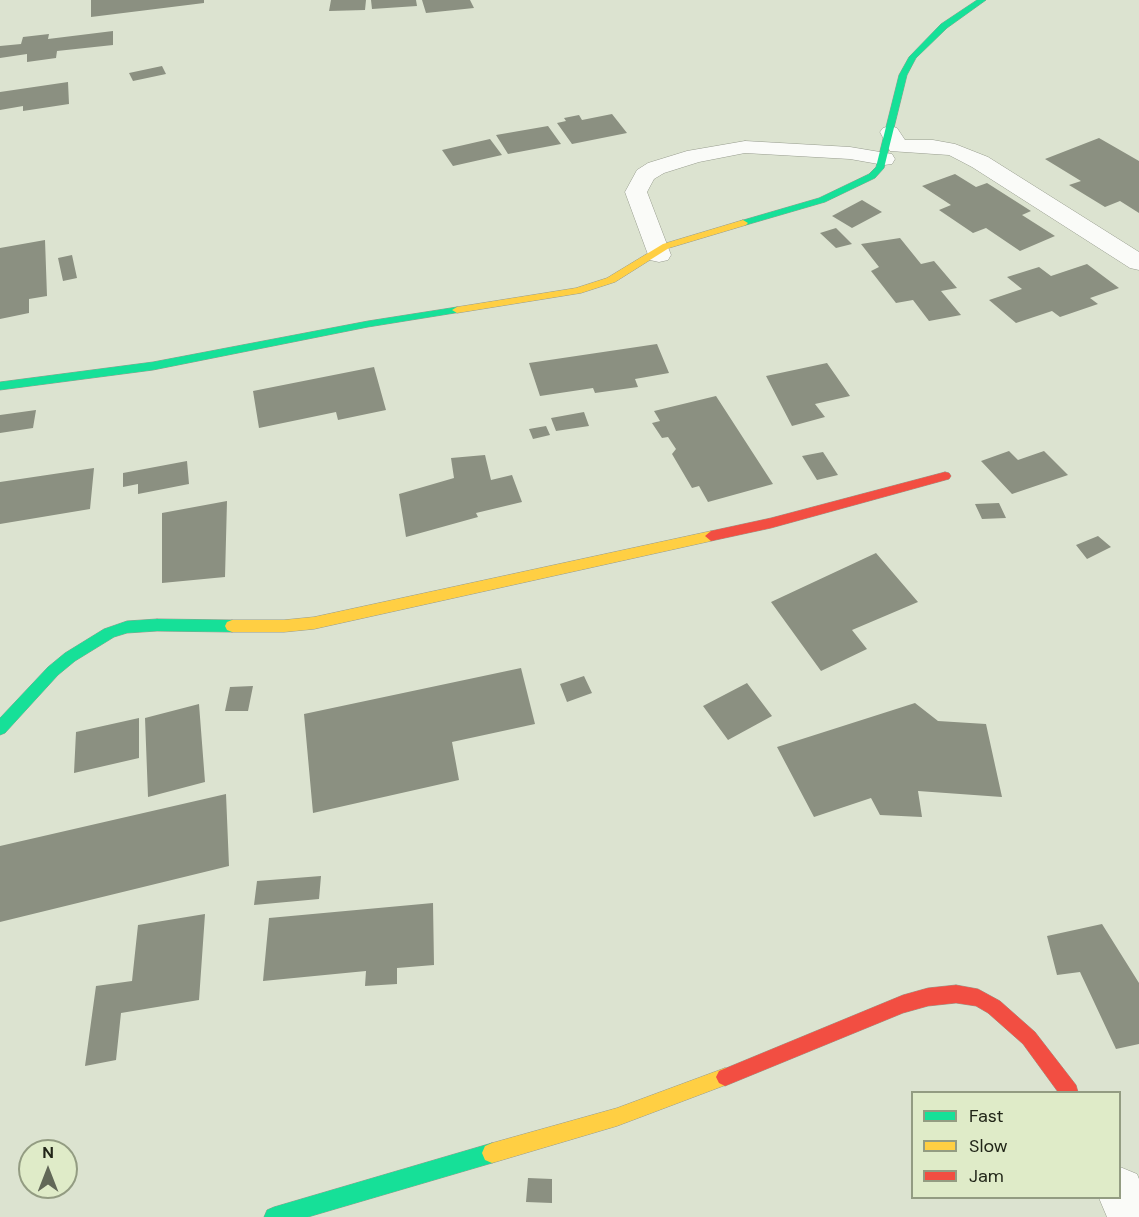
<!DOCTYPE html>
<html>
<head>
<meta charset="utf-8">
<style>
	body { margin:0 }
	#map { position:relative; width:1139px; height:1217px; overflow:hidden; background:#dce3d0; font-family:"DM Sans",sans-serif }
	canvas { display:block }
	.legend { position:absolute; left:911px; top:1091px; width:210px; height:108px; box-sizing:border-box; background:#dfebc8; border:2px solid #939c82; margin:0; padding:8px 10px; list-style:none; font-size:18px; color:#212518 }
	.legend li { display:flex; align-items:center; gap:12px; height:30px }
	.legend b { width:30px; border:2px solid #939c82 }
	.north { position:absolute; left:18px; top:1139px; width:60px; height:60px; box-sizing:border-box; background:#dfebc8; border:2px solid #939c82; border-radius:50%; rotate:0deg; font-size:16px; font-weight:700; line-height:24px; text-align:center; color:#212518 }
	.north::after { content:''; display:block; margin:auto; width:21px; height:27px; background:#626858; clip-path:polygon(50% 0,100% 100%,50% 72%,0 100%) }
</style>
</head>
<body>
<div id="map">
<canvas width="1139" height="1217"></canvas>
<ul class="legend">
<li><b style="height:8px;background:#16e098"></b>Fast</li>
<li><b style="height:8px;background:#ffcf43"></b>Slow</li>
<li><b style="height:8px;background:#f24e42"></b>Jam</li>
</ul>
<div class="north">N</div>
</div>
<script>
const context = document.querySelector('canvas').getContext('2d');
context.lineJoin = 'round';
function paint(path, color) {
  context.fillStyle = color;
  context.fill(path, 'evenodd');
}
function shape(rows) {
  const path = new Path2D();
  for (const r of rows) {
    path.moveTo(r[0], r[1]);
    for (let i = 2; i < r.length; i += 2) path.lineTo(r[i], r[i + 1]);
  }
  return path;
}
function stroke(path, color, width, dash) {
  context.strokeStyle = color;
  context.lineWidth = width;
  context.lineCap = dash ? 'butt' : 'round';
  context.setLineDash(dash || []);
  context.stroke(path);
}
const building = shape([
	[91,0,204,0,204,3,91,17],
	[331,0,366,0,365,10,329,11],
	[371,0,416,0,417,6,372,9],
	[422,0,470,0,474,8,426,13],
	[113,31,113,45,57,51,56,58,27,62,27,54,0,58,0,46,21,44,23,37,49,34,48,39],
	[162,66,166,74,133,81,129,73],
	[68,82,69,104,23,111,23,106,0,110,0,92],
	[612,114,627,133,572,144,557,123,566,121,564,118,579,115,582,120],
	[548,126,561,144,508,154,496,135],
	[1099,138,1139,161,1139,213,1120,201,1105,207,1069,185,1081,181,1045,159],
	[490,139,502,155,453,166,442,150],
	[955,174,976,187,987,183,1031,211,1022,215,1055,236,1020,251,986,228,973,233,939,210,951,205,922,186],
	[862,200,882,212,852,228,832,216],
	[836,228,852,244,836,248,820,233],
	[900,238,921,264,934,261,957,288,941,291,961,315,929,321,913,300,896,303,871,271,879,267,861,244],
	[45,240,47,296,29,299,29,313,0,319,0,248],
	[72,255,77,278,63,281,58,258],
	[1087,264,1119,288,1090,298,1098,304,1060,317,1052,311,1016,323,989,300,1022,289,1007,277,1039,267,1051,276],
	[657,344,669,373,635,379,638,387,595,393,593,388,540,396,529,363],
	[827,363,850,396,815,404,825,417,792,426,766,376],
	[374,367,386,410,338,420,336,412,259,428,253,391],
	[716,396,773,484,708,502,699,486,692,488,672,454,676,449,668,437,662,438,652,423,660,421,654,411],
	[36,410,33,428,0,433,0,415],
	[584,412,589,426,556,431,551,418],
	[546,426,550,435,533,439,529,429],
	[1009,451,1018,460,1044,451,1068,475,1012,494,981,461],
	[823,452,838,475,817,480,802,456],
	[485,455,491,480,512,475,522,502,476,513,478,517,406,537,399,494,454,478,451,458],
	[187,461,189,484,138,494,138,484,123,487,123,473],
	[94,468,90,509,0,524,0,482],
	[227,501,225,577,162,583,162,513],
	[999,503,1006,518,982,519,975,504],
	[1098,536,1111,547,1087,559,1076,545],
	[876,553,918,602,852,630,867,649,821,671,771,602],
	[521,668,535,724,452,742,459,780,313,813,304,714],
	[584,676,592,693,567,702,560,684],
	[747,683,772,716,728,740,703,706],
	[253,686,248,711,225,711,230,687],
	[915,703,938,721,986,724,1002,797,918,791,922,817,880,815,871,798,814,817,777,747],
	[199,704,205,782,148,797,145,718],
	[139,718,139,758,74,773,76,732],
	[226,794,229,866,0,922,0,846],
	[321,876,319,899,254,905,257,881],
	[433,903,434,965,397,968,397,984,365,986,366,971,263,981,269,918],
	[205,914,199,1000,121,1013,116,1060,85,1066,96,986,132,981,138,925],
	[1102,924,1139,983,1139,1044,1116,1049,1080,972,1057,975,1047,936],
	[528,1178,552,1179,552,1203,526,1202]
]);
const street = shape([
	[890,126,897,128,905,140,933,140,955,144,988,157,1139,252,1139,270,1130,268,972,167,949,155,890,151,880,132,883,128,890,126],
	[745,141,850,147,892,154,895,159,892,164,884,165,850,159,745,153,699,162,664,173,654,179,647,192,671,255,668,260,659,262,650,260,625,192,637,170,648,163,687,151,745,141],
	[1120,1167,1137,1174,1139,1179,1139,1217,1107,1217,1099,1198,1120,1198,1120,1167]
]);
const fast = shape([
	[977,0,986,0,947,28,916,58,907,75,884,168,875,178,825,202,746,225,740,225,740,221,819,198,869,174,876,167,899,75,909,57,941,24,977,0],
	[457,307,461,308,461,312,368,327,153,370,0,390,0,382,153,362,368,321,457,307],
	[157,619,232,620,237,622,239,626,237,630,232,632,157,631,127,633,114,637,75,661,58,675,5,733,0,735,0,718,48,667,65,653,104,629,127,621,157,619],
	[492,1143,499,1146,502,1153,499,1160,492,1163,308,1217,264,1217,267,1210,274,1207,492,1143]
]);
const slow = shape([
	[743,220,748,223,746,225,669,248,615,282,581,293,457,313,452,310,457,307,576,288,607,278,663,244,743,220],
	[711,531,717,536,711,541,314,629,284,632,232,632,227,630,225,626,227,622,232,620,284,620,314,617,711,531],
	[725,1068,731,1071,734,1077,731,1083,617,1126,492,1163,485,1160,482,1153,485,1146,492,1143,617,1108,725,1068]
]);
const jam = shape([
	[945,472,949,473,951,476,949,479,771,528,711,541,705,536,711,531,771,518,945,472],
	[956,985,978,989,1000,1001,1035,1032,1076,1085,1078,1092,1058,1092,1023,1044,988,1013,976,1006,956,1003,928,1006,903,1013,725,1086,719,1083,716,1077,719,1071,903,995,928,988,956,985]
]);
paint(building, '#8b9081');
stroke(street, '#979c8e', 1);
stroke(fast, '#979c8e', 1);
stroke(slow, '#979c8e', 1);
stroke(jam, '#979c8e', 1);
paint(street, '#fafbf8');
paint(fast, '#16e098');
paint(slow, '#ffcf43');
paint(jam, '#f24e42');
</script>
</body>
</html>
